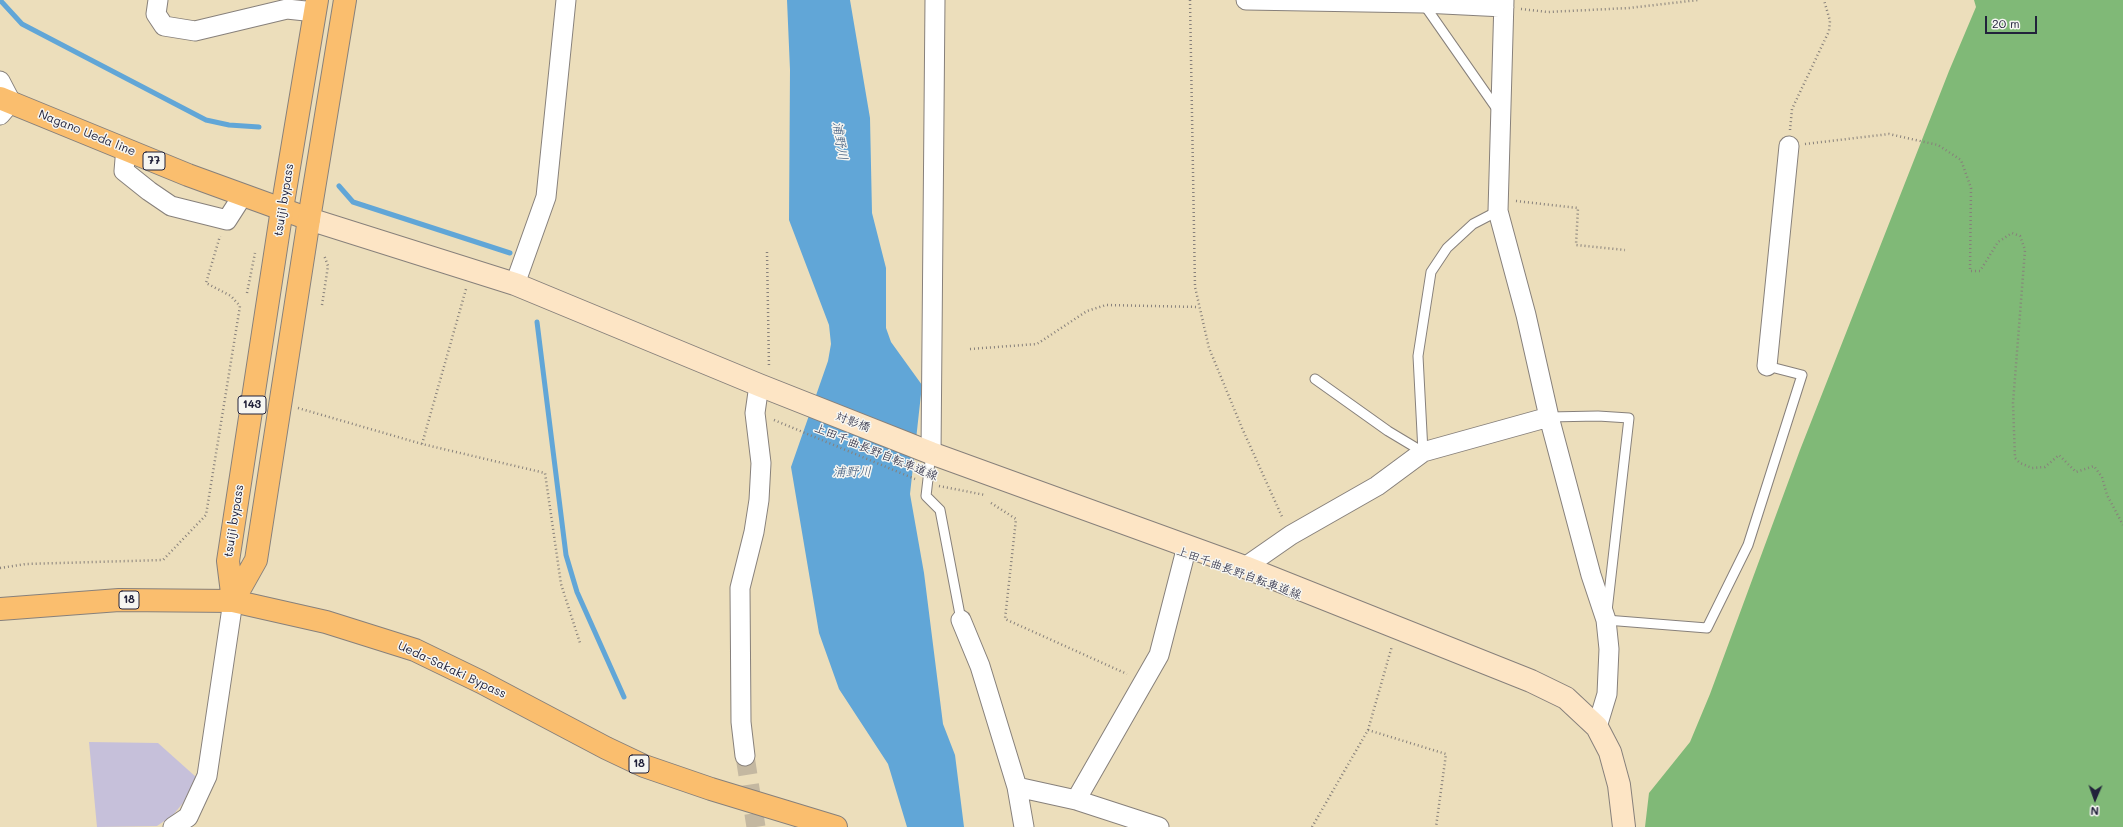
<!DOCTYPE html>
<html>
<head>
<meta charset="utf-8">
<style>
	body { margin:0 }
	#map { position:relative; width:2123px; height:827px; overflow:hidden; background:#ecdebb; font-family:Mali,sans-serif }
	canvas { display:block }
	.north { position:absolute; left:2075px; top:779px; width:40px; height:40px; -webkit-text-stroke:3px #f6f6f2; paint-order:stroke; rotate:182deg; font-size:11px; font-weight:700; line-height:16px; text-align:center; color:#22223b }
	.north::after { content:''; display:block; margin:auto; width:14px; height:18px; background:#22223b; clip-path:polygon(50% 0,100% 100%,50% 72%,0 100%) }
	.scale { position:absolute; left:1985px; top:16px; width:52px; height:18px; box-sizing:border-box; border:2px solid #22223b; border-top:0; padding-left:5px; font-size:12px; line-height:14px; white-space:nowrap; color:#22223b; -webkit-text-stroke:3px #f6f6f2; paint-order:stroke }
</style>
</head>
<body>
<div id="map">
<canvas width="2123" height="827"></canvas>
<div class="north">N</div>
<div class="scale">20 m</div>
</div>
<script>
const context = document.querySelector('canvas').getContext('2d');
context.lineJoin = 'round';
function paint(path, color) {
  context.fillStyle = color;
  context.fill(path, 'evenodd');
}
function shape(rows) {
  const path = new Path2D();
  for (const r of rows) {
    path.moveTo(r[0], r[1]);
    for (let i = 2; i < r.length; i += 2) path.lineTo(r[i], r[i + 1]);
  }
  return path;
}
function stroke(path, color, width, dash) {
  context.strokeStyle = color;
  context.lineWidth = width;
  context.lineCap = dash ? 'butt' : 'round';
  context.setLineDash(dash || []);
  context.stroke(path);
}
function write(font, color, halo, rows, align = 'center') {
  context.font = font + ' Mali,"Klee One",sans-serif';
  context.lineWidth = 3;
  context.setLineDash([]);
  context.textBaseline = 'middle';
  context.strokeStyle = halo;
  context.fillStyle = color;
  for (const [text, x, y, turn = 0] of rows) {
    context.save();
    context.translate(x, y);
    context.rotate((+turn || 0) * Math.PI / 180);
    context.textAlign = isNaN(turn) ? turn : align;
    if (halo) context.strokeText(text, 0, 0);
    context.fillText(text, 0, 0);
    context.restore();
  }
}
const industrial = shape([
	[89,742,158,743,196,777,183,803,173,815,157,826,97,827]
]);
const forest = shape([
	[1974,0,2123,0,2123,827,1645,827,1649,793,1690,742,1710,694,1800,450,1949,71,1976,7]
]);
const water = shape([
	[787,0,850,0,870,118,872,213,886,268,886,328,891,342,922,385,910,494,924,573,943,724,955,755,964,827,907,827,888,764,839,689,819,633,791,467,828,361,831,344,829,325,789,220,790,70]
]);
const stream = shape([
	[0,0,22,24,206,120,229,125,259,127],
	[339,186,353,202,510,253],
	[537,322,566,555,577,592,624,697]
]);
const streetTunnel = shape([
	[745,756,756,827]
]);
const path = shape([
	[1190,0,1195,287,1209,348,1242,428,1283,519],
	[1521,9,1548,12,1629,8,1698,0],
	[1790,130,1792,109,1829,31,1830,21,1824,0],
	[1805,144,1889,134,1938,145,1961,160,1971,188,1970,271,1980,271,1998,242,2012,233,2020,236,2025,250,2013,403,2015,458,2020,463,2032,468,2045,467,2059,455,2076,472,2094,466,2102,477,2107,495,2123,525],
	[1516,201,1578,208,1576,245,1625,250],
	[767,252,769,368],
	[247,293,255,253],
	[322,305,328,266,324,255],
	[970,349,1037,344,1087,311,1106,305,1198,307],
	[298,408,422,444,545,473,561,584,580,643],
	[774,420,915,479],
	[422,444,466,289],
	[939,486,985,495],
	[991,503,1016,519,1005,619,1127,674],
	[0,568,26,564,163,560,206,515,240,306,231,296,206,283,220,236],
	[1368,730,1446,754,1436,827],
	[1312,827,1368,730,1392,646]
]);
const lane = shape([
	[1423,3,1499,112],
	[1315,379,1388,431,1423,452],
	[1549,417,1598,416,1629,418,1606,620,1707,628,1748,545,1802,375,1767,366],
	[1423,452,1418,356,1431,272,1447,248,1473,224,1498,211],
	[931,453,926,496,940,510,961,620]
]);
const street = shape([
	[158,0,156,14,164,26,195,31,287,9,315,12],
	[1246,0,1423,3,1504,7],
	[1504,0,1498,211,1526,315,1549,417,1591,575,1606,620,1609,649,1607,694,1597,727],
	[0,81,11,102,0,115],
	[129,151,125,159,124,171,149,191,171,206,227,220,243,195],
	[515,284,546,197,566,0],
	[1767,366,1789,146],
	[931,453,935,0],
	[1245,567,1291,535,1377,486,1423,452,1549,417],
	[961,620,980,666,1017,787,1024,827],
	[745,756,741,722,740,588,754,532,759,500,761,463,755,413,759,385],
	[1017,787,1076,800,1159,827],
	[1076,800,1159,655,1187,546],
	[173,827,188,817,207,776,233,601]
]);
const secondary = shape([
	[309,219,515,284,759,385,931,453,1245,567,1531,681,1566,698,1597,727,1610,752,1619,785,1624,827]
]);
const primary = shape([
	[0,98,188,175,309,219]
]);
const highway = shape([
	[233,601,256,560,309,219,345,0],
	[233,601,228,561,282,209,317,0],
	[0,609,119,600,233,601,326,622,415,650,481,682,606,748,644,766,711,789,836,827]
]);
const shields = [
	[154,161,22],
	[252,405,28],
	[129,600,20],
	[639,764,20]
];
const shieldNames = [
	["77",154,161],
	["143",252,405],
	["18",129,600],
	["18",639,764]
];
const streetNames = [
	["Nagano Ueda line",87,133,22],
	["tsuiji bypass",284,200,-81],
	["対影橋",853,422,21],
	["上田千曲長野自転車道線",876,452,22],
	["tsuiji bypass",234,521,-81],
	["上田千曲長野自転車道線",1239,573,20],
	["Ueda-Sakaki Bypass",452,670,25]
];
const waterNames = [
	["浦野川",840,141,81],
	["浦野川",852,472]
];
paint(industrial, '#c6c0da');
paint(forest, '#80b977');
paint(water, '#61a6d7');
stroke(stream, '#61a6d7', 5);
stroke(streetTunnel, '#c4b8a1', 19, [19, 10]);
stroke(lane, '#87807b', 11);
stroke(street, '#87807b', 21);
stroke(secondary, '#87807b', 24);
stroke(primary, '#87807b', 24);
stroke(highway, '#87807b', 24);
stroke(path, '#87807b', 2.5, [1, 3]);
stroke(lane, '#fff', 9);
stroke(street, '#fff', 19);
stroke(secondary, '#fde5c5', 22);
stroke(primary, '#fabe6e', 22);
stroke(highway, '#fabe6e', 22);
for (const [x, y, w] of shields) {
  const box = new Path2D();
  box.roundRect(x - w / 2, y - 9, w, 18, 3);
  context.fillStyle = '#f6f6f2';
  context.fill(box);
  stroke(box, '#22223b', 1);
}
write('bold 11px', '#22223b', null, shieldNames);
write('12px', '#22223b', '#f6f6f2', streetNames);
write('italic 13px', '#3b5779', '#f6f6f2', waterNames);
</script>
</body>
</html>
